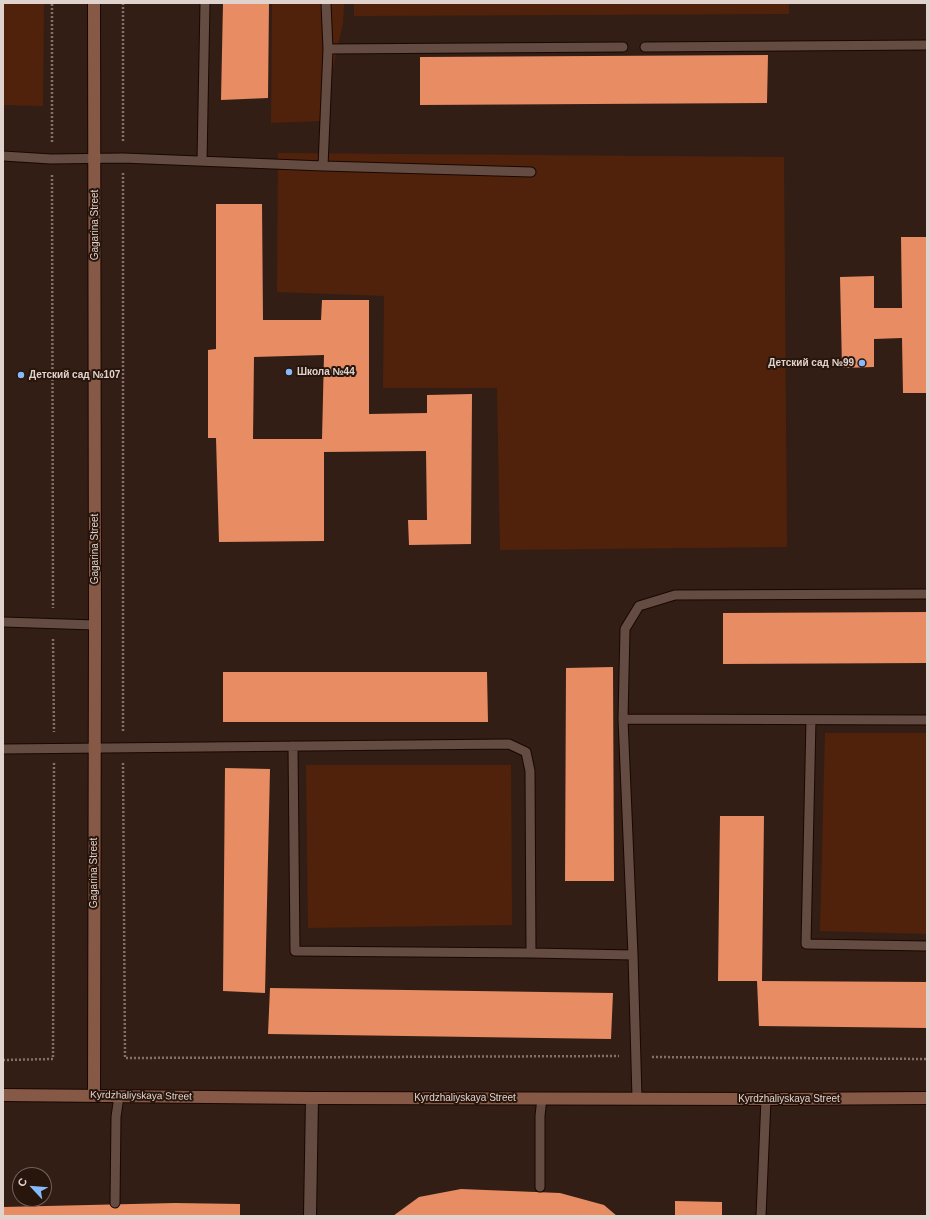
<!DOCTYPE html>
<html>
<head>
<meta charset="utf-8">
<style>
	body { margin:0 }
	#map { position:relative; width:930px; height:1219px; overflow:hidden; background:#321e15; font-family:Arial,sans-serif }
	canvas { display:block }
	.frame { position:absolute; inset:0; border:4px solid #e0d2cc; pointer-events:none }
	.north { position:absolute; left:12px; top:1167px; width:40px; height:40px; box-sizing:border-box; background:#28150c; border:1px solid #726159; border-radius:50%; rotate:296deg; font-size:11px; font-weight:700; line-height:16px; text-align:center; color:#e0d2cc }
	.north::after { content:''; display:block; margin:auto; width:14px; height:18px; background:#85bbfb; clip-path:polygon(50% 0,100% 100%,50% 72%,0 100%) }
</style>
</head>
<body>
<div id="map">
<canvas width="930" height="1219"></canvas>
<div class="frame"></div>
<div class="north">С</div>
</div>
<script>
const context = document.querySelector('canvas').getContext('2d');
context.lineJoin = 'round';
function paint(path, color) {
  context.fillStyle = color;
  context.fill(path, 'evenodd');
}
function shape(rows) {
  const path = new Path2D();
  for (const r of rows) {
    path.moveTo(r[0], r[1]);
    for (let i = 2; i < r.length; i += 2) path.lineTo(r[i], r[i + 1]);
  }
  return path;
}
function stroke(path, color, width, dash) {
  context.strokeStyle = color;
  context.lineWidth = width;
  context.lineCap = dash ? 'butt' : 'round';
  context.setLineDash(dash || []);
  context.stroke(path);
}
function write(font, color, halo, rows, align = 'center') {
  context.font = font + ' Arial,sans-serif';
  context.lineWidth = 4;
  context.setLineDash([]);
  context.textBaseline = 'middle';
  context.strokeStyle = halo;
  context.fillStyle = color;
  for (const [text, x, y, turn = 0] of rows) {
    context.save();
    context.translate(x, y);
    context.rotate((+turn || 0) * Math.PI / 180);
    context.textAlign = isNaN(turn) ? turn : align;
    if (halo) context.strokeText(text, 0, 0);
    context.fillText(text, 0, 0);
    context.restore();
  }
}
const green = shape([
	[3,3,44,3,43,106,3,105],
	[272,3,344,3,343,23,321,121,271,123],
	[354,3,789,3,789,14,354,16],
	[278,153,784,157,787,547,500,550,497,388,383,388,384,296,277,292],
	[825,733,927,733,927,934,820,931],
	[306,765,511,765,512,925,308,928]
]);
const building = shape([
	[223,3,269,3,268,98,221,100],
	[768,55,767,103,420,105,420,57],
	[216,204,262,204,263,320,321,320,322,300,369,300,369,414,427,413,427,395,472,394,471,544,409,545,408,520,427,520,426,451,324,452,324,541,219,542,216,438,208,438,208,350,216,349],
	[324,355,322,439,253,439,254,357],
	[901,237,927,237,927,393,903,393,902,338,874,339,874,367,842,368,840,277,874,276,874,308,902,308],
	[927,612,927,663,723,664,723,613],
	[613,667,614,881,565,881,566,668],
	[223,672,487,672,488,722,223,722],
	[225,768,270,769,265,993,223,991],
	[720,816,764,816,762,981,927,982,927,1028,759,1026,757,981,718,981],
	[270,988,613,993,611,1039,268,1034],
	[461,1189,560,1193,604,1205,617,1216,393,1216,419,1197],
	[675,1201,722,1202,722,1216,675,1216],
	[175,1203,240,1204,240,1216,3,1216,3,1207]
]);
const path = shape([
	[123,3,123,142],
	[52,142,52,3],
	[123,173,123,732],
	[52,175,53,608],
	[53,639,54,732],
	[123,763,125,1058,619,1056],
	[652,1057,927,1059],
	[3,1060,53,1059,54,763]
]);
const lane = shape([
	[326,3,328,49],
	[645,47,927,45],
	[3,156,51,159,123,158,323,166,328,49,623,47],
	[202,161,205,3],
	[323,166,531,172],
	[3,622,95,625],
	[623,719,927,720],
	[811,720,806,944,927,946],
	[293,746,295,951,531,953],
	[3,749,509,744,526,752,530,771,531,953,633,955],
	[637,1098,633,955,623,719,625,629,639,606,675,595,927,594],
	[540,1187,540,1116,542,1098],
	[115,1203,116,1117,119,1096],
	[761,1216,766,1099]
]);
const street = shape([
	[310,1216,312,1098]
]);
const secondary = shape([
	[3,1095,312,1098,766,1099,927,1098],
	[94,1095,95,625,94,3]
]);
const markers = [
	[862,363,4,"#85bbfb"],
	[289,372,4,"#85bbfb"],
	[21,375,4,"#85bbfb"]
];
const streetNames = [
	["Gagarina Street",95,225,-90],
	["Gagarina Street",95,549,-90],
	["Gagarina Street",94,873,-90],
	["Kyrdzhaliyskaya Street",141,1096,1],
	["Kyrdzhaliyskaya Street",465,1098],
	["Kyrdzhaliyskaya Street",789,1099]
];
const poiNames = [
	["Детский сад №99",854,363,"right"],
	["Школа №44",297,372],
	["Детский сад №107",29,375]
];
paint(green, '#50220b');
paint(building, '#e88c64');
stroke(lane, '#190702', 11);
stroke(street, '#190702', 14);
stroke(secondary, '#190702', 14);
stroke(path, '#827069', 2.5, [2, 2]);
stroke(lane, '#644c43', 9);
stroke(street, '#644c43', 12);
stroke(secondary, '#865947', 12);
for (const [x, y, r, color] of markers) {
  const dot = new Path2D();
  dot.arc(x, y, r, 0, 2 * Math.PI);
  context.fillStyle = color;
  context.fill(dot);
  stroke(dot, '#28150c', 1.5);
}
write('10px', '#e0d2cc', '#28150c', streetNames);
write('bold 10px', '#e0d2cc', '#28150c', poiNames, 'left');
</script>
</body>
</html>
